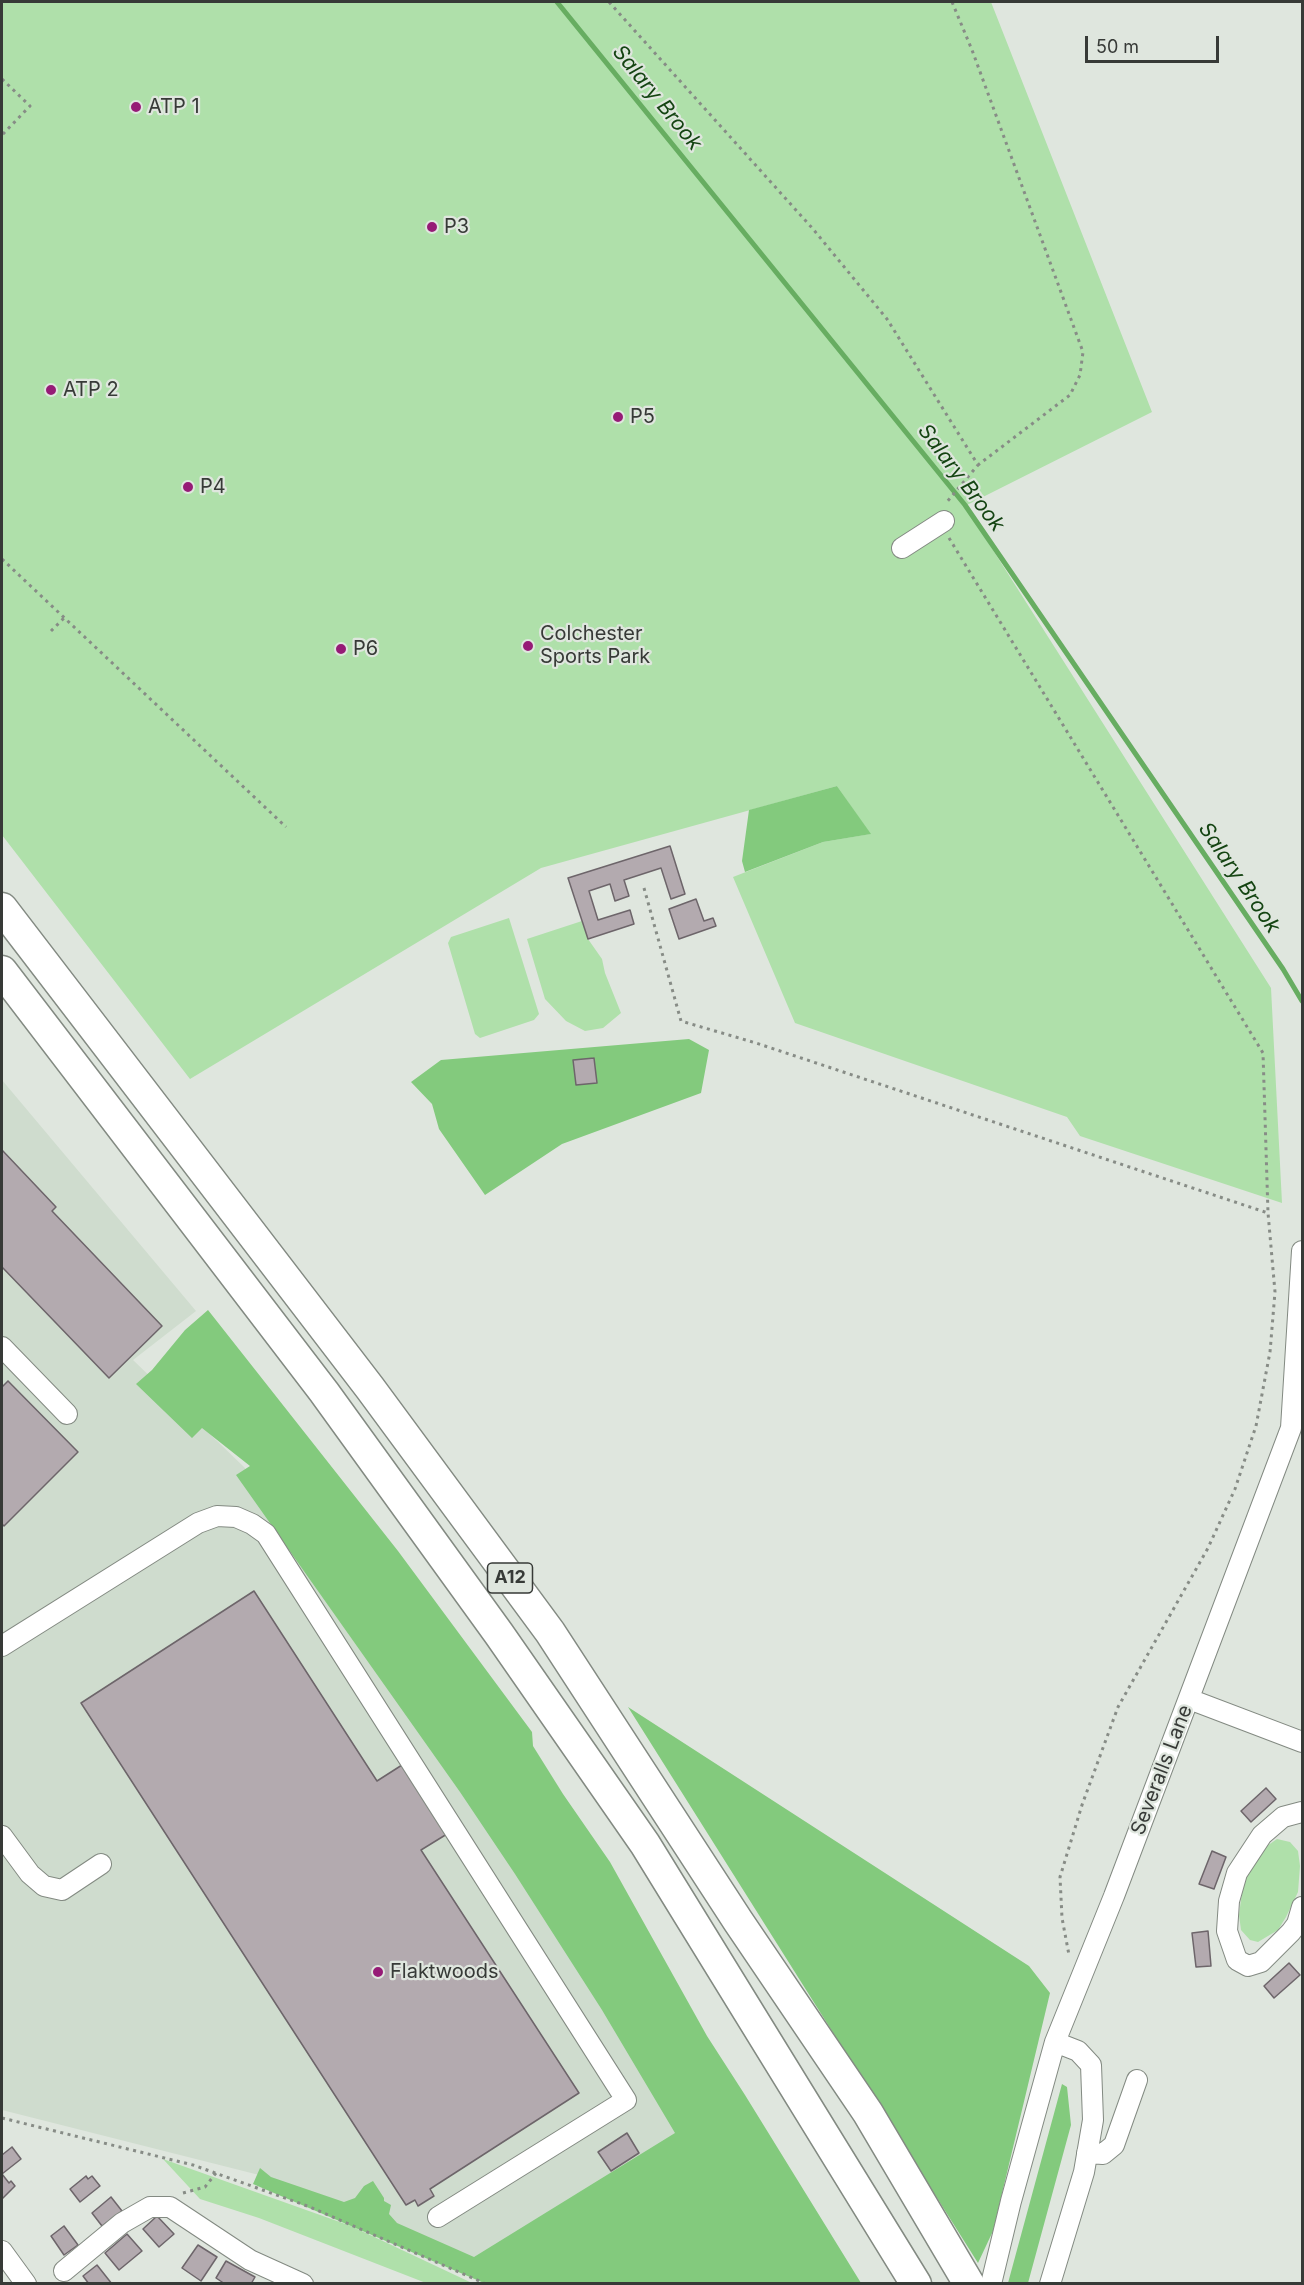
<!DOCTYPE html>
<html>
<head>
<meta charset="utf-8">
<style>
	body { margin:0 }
	#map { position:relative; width:1304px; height:2285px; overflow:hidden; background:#dfe6de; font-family:Inter,sans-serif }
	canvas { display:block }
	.frame { position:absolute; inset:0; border:3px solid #373a37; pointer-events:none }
	.scale { position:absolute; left:1085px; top:36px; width:134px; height:27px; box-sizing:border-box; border:3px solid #373a37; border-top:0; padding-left:8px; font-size:18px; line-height:21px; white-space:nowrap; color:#373a37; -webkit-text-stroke:4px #dfe6de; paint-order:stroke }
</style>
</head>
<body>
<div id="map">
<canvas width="1304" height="2285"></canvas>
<div class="frame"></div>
<div class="scale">50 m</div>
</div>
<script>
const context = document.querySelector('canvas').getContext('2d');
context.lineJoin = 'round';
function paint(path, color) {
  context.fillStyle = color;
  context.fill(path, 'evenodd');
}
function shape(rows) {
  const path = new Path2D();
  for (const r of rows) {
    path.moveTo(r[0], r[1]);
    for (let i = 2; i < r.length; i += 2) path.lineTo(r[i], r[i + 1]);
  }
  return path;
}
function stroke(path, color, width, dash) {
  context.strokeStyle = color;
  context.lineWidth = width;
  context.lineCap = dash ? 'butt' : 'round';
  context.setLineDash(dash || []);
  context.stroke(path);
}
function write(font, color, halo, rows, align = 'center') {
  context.font = font + ' Inter,sans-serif';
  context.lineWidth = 4.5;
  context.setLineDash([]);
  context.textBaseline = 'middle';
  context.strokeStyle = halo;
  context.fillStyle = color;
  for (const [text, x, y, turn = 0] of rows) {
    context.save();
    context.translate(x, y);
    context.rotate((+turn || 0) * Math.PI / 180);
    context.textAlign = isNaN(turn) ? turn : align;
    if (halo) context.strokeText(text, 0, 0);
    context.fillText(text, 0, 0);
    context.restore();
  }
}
const built = shape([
	[2,1080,196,1311,133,1360,244,1467,456,1756,698,2131,481,2262,275,2179,2,2110]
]);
const green = shape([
	[2,2,991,2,1152,412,965,506,1271,988,1282,1203,1080,1136,1067,1117,795,1023,733,877,823,842,870,834,837,786,541,868,190,1079,2,835],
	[509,918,539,1014,534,1020,480,1038,475,1034,448,943,451,937],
	[582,921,588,939,602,959,605,973,621,1013,603,1028,585,1031,566,1021,545,999,527,939],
	[1277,1839,1290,1842,1298,1851,1300,1866,1298,1892,1286,1917,1278,1930,1258,1942,1250,1940,1241,1930,1239,1915,1243,1884,1254,1862,1264,1848],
	[163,2159,351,2226,472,2283,426,2283,259,2218,200,2199]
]);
const forest = shape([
	[837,786,871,834,823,842,745,872,742,861,749,810],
	[689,1039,709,1050,701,1093,562,1144,485,1195,439,1129,432,1104,411,1082,441,1060],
	[208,1310,398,1551,532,1732,533,1746,563,1794,610,1862,707,2036,745,2095,861,2283,484,2283,253,2184,260,2168,271,2177,344,2202,355,2198,364,2186,373,2181,384,2198,384,2201,391,2205,389,2214,397,2223,474,2257,675,2133,602,2010,515,1874,460,1792,236,1475,250,1466,202,1428,192,1438,136,1384,152,1370,185,1330],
	[628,1707,1029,1966,1050,1993,993,2231,978,2263],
	[1062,2084,1067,2087,1071,2125,1028,2283,1008,2283]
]);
const stream = shape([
	[557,2,965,505,1283,969,1302,1001]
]);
const building = shape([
	[670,846,685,894,671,899,661,868,624,880,629,896,615,901,610,884,589,891,598,920,630,910,634,924,588,939,568,878,670,846],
	[696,899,704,921,713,918,716,926,679,939,669,909,696,899],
	[594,1058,597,1083,576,1085,573,1060,594,1058],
	[2,1150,56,1207,52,1211,162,1326,109,1378,2,1267,2,1150],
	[8,1381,78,1452,4,1526,2,1524,2,1387,8,1381],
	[254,1591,377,1781,402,1765,447,1834,421,1850,579,2093,430,2189,434,2196,418,2206,415,2200,406,2205,81,1703,254,1591],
	[1266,1788,1276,1799,1251,1822,1241,1811,1266,1788],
	[1212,1851,1226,1857,1214,1889,1199,1884,1212,1851],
	[1208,1931,1211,1966,1196,1967,1192,1933,1208,1931],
	[1289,1963,1300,1975,1274,1998,1264,1986,1289,1963],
	[627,2133,639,2153,611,2171,598,2152,627,2133],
	[12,2147,21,2159,2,2174,9,2183,11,2181,15,2186,2,2199,2,2155,12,2147],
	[86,2176,88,2179,92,2176,100,2186,80,2202,70,2189,86,2176],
	[111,2197,122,2211,102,2226,92,2213,111,2197],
	[157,2216,174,2234,159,2247,143,2229,157,2216],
	[64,2226,78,2245,64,2255,51,2236,64,2226],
	[127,2234,142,2251,119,2270,105,2253,127,2234],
	[198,2245,217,2257,201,2281,182,2268,198,2245],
	[226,2261,255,2277,251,2284,225,2284,216,2278,226,2261],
	[97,2265,112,2284,89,2284,83,2276,97,2265]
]);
const path = shape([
	[609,2,813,229,887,319,978,465,946,503],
	[952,2,972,50,1083,352,1080,375,1070,395,978,465],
	[2,79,30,106,2,135],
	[949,538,1263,1053,1268,1213,1275,1292,1270,1352,1256,1426,1235,1489,1208,1548,1118,1707,1082,1805,1060,1877,1062,1918,1069,1955],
	[2,559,286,827],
	[51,631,64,618],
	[644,888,681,1021,756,1043,1268,1213],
	[2,2118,193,2165,310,2207,486,2284],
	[183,2193,205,2187,216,2173]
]);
const minor = shape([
	[902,548,944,521],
	[2,1347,67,1414],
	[2,1646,198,1523,217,1516,236,1517,252,1524,266,1534,626,2100,438,2217],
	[1189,1699,1302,1742],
	[1302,1812,1283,1817,1262,1835,1237,1873,1229,1901,1227,1931,1237,1960,1248,1966,1261,1962,1291,1932,1297,1924,1302,1907],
	[2,1836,30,1874,44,1886,62,1890,101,1864],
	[1087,2153,1103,2154,1114,2145,1137,2080],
	[2,2251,26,2284],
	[64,2271,122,2223,150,2207,170,2207,250,2260,303,2284],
	[991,2284,1011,2201,1055,2042,1114,1896,1291,1428,1302,1251],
	[1050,2284,1084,2172,1093,2120,1091,2065,1078,2051,1055,2042]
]);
const highway = shape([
	[2,908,370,1388,550,1632,738,1921,868,2113,969,2284],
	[2,971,324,1392,499,1634,645,1844,916,2284]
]);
const markers = [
	[136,107,6,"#961b76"],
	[432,227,6,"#961b76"],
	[51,390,6,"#961b76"],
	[618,417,6,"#961b76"],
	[188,487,6,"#961b76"],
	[528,646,6,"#961b76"],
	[341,649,6,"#961b76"],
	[378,1972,6,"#961b76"]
];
const shields = [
	[510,1578,45]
];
const shieldNames = [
	["A12",510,1578]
];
const poiNames = [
	["ATP 1",148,107],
	["P3",444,227],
	["ATP 2",63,390],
	["P5",630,417],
	["P4",200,487],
	["Colchester",540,634],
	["Sports Park",540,657],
	["P6",353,649],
	["Flaktwoods",390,1972]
];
const streetNames = [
	["Severalls Lane",1162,1770,-69]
];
const waterNames = [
	["Salary Brook",657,98,51],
	["Salary Brook",961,478,53],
	["Salary Brook",1239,878,56]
];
paint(built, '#cfdcce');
paint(green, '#afe0aa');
paint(forest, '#83ca7d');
stroke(stream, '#67ad61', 5);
paint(building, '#b3aaaf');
stroke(building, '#6d656a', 1.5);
stroke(minor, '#838a82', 22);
stroke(highway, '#838a82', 33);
stroke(path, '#878c86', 3, [3, 4.5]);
stroke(minor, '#fff', 20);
stroke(highway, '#fff', 30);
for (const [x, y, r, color] of markers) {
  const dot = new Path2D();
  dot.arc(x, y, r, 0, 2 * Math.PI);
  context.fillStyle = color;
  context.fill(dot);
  stroke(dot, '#dfe6de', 2);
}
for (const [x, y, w] of shields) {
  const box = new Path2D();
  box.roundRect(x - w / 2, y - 15, w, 30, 4.5);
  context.fillStyle = '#dfe6de';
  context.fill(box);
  stroke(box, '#373a37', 1.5);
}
write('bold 18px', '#373a37', null, shieldNames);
write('20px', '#373a37', '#dfe6de', poiNames, 'left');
write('20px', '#373a37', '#dfe6de', streetNames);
write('italic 21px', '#144412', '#dfe6de', waterNames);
</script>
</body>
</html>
